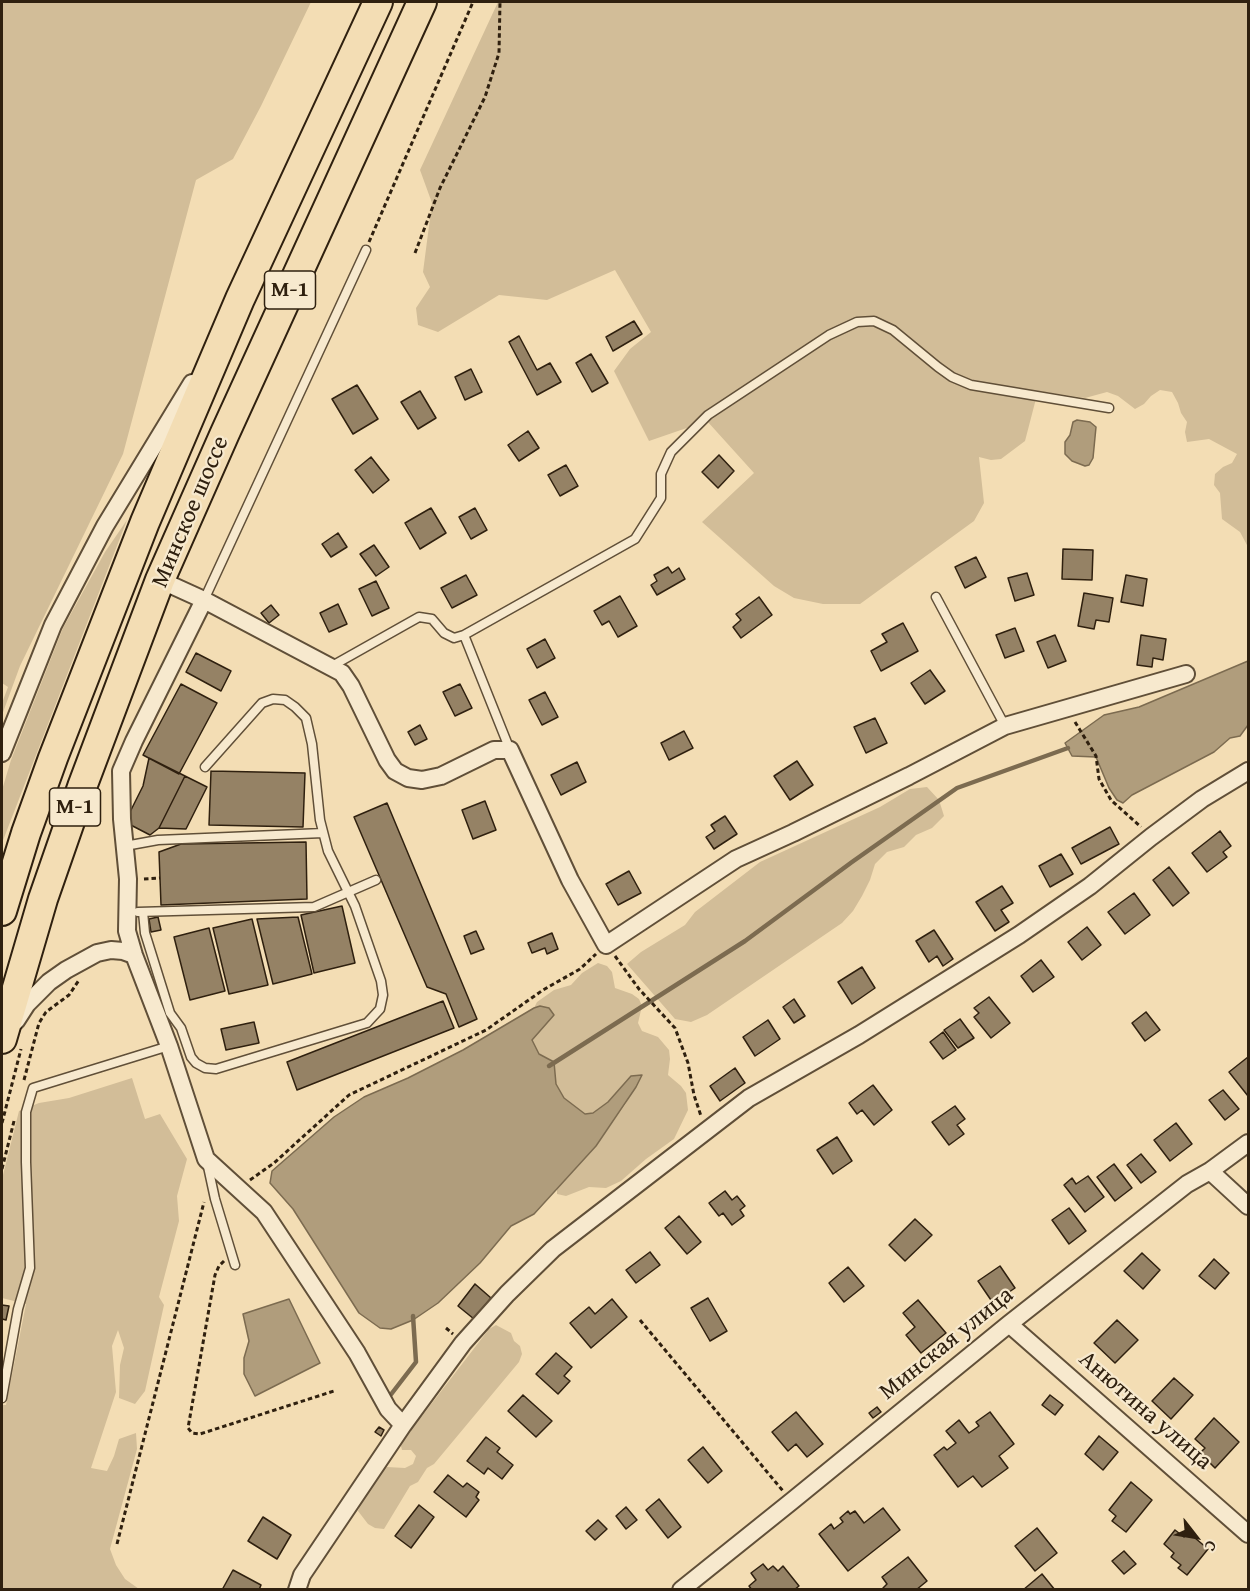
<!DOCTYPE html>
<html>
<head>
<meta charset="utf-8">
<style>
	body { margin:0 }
	#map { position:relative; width:1250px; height:1591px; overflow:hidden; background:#f3ddb4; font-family:"Gentium Book Plus",serif }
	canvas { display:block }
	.frame { position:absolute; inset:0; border:3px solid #2f200f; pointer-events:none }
	.north { position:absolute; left:1166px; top:1507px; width:60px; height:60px; -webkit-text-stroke:4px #f7e9ce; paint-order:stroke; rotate:121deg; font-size:16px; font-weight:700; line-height:24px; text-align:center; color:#2f200f }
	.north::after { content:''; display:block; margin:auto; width:21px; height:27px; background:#2f200f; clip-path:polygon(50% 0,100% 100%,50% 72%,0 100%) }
</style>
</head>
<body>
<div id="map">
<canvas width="1250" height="1591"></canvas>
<div class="frame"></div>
<div class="north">С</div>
</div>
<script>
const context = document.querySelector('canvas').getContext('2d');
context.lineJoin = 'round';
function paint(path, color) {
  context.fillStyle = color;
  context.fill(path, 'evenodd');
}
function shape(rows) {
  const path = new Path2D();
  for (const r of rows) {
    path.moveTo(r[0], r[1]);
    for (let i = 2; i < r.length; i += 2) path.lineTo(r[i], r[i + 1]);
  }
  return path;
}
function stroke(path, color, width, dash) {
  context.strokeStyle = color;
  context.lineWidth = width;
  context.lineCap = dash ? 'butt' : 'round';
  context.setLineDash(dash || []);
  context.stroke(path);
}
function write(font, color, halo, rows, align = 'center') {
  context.font = font + ' "Gentium Book Plus",serif';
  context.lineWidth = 4.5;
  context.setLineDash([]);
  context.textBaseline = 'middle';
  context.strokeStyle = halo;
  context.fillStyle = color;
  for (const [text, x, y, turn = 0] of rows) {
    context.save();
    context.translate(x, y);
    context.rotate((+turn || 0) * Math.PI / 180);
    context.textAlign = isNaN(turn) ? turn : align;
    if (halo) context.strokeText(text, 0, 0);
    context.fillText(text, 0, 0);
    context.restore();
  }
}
const green = shape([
	[2,2,311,2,261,106,233,159,196,180,123,454,20,666,2,715,2,703,8,687,2,683],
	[498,2,1248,2,1248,547,1240,532,1222,519,1220,493,1214,485,1215,474,1223,467,1232,463,1237,454,1209,439,1187,442,1185,432,1187,422,1181,413,1178,403,1172,392,1160,390,1151,396,1144,404,1135,409,1118,396,1107,392,1085,398,1038,391,1025,441,1001,459,991,460,979,457,984,503,974,521,860,604,823,604,794,598,774,586,702,522,754,473,707,421,649,441,614,371,630,349,651,332,615,270,547,300,499,295,438,332,418,325,416,308,430,287,423,272,432,203,420,170],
	[127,520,2,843,2,790,11,760,63,628,105,552],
	[927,787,939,800,944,816,932,828,916,835,904,847,887,852,875,864,870,880,862,896,853,911,842,923,707,1015,691,1022,675,1019,627,964,641,952,685,925,695,912,760,862,880,807,910,789],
	[598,963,607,966,612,972,615,988,632,994,639,999,642,1006,638,1023,642,1031,658,1037,669,1050,670,1059,668,1075,681,1086,686,1093,688,1110,674,1139,646,1159,621,1181,606,1188,589,1187,566,1196,557,1194,557,1188,596,1146,625,1105,642,1075,631,1076,608,1102,593,1113,585,1114,564,1098,556,1084,554,1062,539,1054,531,1040,546,1024,540,1006,534,1008,537,1002,554,990,571,985,582,973],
	[132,1078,145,1119,160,1114,187,1159,177,1196,179,1221,159,1297,164,1305,145,1391,135,1404,119,1398,120,1365,124,1348,118,1330,112,1346,116,1392,91,1468,107,1471,114,1456,119,1439,136,1433,137,1449,110,1549,116,1565,125,1579,139,1589,145,1589,2,1589,2,1405,6,1405,26,1304,2,1298,2,1179,19,1111,39,1103,69,1098],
	[496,1325,511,1333,514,1341,520,1346,522,1354,519,1362,434,1464,427,1468,418,1482,410,1486,384,1529,375,1528,368,1524,358,1511,364,1493,380,1471,387,1467,405,1468,413,1464,416,1456,411,1450,402,1450,400,1442,409,1428,422,1416,489,1329]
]);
const water = shape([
	[1077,420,1090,422,1096,427,1093,458,1089,465,1085,466,1072,461,1065,454,1065,442,1070,435,1073,422,1077,420],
	[1248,661,1248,725,1240,736,1230,738,1214,752,1132,795,1123,803,1117,800,1109,788,1096,757,1072,756,1065,743,1104,715,1139,707,1248,661],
	[540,1006,549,1008,554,1015,532,1040,539,1054,554,1062,556,1084,564,1098,585,1114,593,1113,608,1102,631,1076,642,1075,636,1087,596,1146,534,1214,511,1226,480,1263,438,1303,413,1320,391,1329,380,1328,359,1313,293,1209,270,1183,272,1171,334,1117,364,1097,408,1078,463,1050,534,1008,540,1006],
	[289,1299,320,1363,255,1396,244,1374,244,1358,249,1341,243,1314,289,1299]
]);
const stream = shape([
	[549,1066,745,941,852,862,957,788,1068,748],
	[389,1397,416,1362,413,1316]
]);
const building = shape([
	[634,321,642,334,613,351,606,337,634,321],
	[519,336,537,370,550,363,561,382,537,395,509,342,519,336],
	[591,354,608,383,592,392,576,363,591,354],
	[471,369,482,392,465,400,455,377,471,369],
	[357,385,378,419,353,434,332,399,357,385],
	[420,391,436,418,418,429,401,402,420,391],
	[528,431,539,448,519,461,508,445,528,431],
	[719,455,734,471,718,488,702,472,719,455],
	[371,457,389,480,373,493,355,470,371,457],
	[566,465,578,486,560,496,548,475,566,465],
	[431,508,446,533,420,549,405,523,431,508],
	[475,508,487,530,471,539,459,517,475,508],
	[338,533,347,547,331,557,322,544,338,533],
	[374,545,389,567,376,576,360,554,374,545],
	[1063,549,1093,550,1092,580,1062,579,1063,549],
	[976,557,986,577,965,588,955,567,976,557],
	[668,567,672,573,679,568,685,579,657,595,651,585,657,581,654,575,668,567],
	[1027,573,1034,595,1015,601,1008,578,1027,573],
	[466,575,477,595,452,608,441,588,466,575],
	[1126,575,1147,579,1143,606,1121,602,1126,575],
	[376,581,389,608,372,616,359,589,376,581],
	[1084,593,1113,598,1109,622,1096,620,1094,629,1078,626,1084,593],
	[620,596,637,626,618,637,609,621,602,625,594,611,620,596],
	[759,597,772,615,741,638,733,627,741,620,736,614,759,597],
	[338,604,347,624,329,632,320,613,338,604],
	[271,605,279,615,269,623,261,613,271,605],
	[903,623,918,651,881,671,871,651,887,642,882,634,903,623],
	[1015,628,1024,651,1005,658,996,635,1015,628],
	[1055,635,1066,661,1048,668,1037,642,1055,635],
	[1141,635,1166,639,1163,660,1153,658,1152,667,1137,665,1141,635],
	[545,639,555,658,537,668,527,649,545,639],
	[196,653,231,671,221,691,186,672,196,653],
	[930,670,945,691,925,704,911,683,930,670],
	[181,684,217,703,179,774,143,755,181,684],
	[460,684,472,708,455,716,443,692,460,684],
	[545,692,558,717,542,725,529,700,545,692],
	[875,718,887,743,866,753,854,727,875,718],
	[420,725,427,739,415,745,408,732,420,725],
	[684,731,693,748,669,760,661,743,684,731],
	[149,758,185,776,159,828,150,835,125,822,143,786,149,758],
	[797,761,813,785,790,800,774,776,797,761],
	[577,762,586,782,561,795,551,775,577,762],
	[211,771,305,773,303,827,209,825,211,771],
	[185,776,207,787,186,829,159,828,185,776],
	[485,801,496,830,473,839,462,810,485,801],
	[387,803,477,1019,459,1027,446,994,427,987,354,817,387,803],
	[725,816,737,834,714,849,706,837,715,831,711,825,725,816],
	[1110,827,1119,844,1081,864,1072,848,1110,827],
	[1220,831,1231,846,1223,852,1227,857,1207,872,1192,853,1220,831],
	[306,842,307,899,161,905,159,852,181,844,306,842],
	[1061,854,1073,874,1050,887,1039,866,1061,854],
	[1169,867,1189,893,1173,906,1153,880,1169,867],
	[629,871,641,893,618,905,606,884,629,871],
	[1002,886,1013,903,1001,910,1009,922,995,931,976,902,1002,886],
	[1134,893,1150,915,1125,934,1108,912,1134,893],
	[342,906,355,963,314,973,301,915,342,906],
	[158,917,161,930,151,932,149,919,158,917],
	[298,917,312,974,273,984,257,919,298,917],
	[252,919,268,985,229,994,213,928,252,919],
	[1087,927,1101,945,1082,960,1068,942,1087,927],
	[209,928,225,991,190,1000,174,937,209,928],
	[934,930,953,959,943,966,937,956,929,962,916,941,934,930],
	[476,931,484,949,471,954,464,936,476,931],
	[552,933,558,949,547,954,545,948,532,953,528,943,552,933],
	[1041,960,1054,977,1033,992,1021,976,1041,960],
	[862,967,875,988,852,1004,838,982,862,967],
	[989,997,1010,1023,991,1038,974,1017,979,1013,974,1008,989,997],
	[794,999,805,1016,794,1023,783,1007,794,999],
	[443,1001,454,1028,297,1090,287,1062,443,1001],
	[1146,1012,1160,1030,1145,1041,1132,1023,1146,1012],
	[960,1019,974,1038,958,1048,944,1030,960,1019],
	[768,1020,780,1039,755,1056,743,1037,768,1020],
	[254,1022,259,1043,226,1050,221,1029,254,1022],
	[943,1032,956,1050,943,1059,930,1042,943,1032],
	[1248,1057,1248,1096,1229,1072,1248,1057],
	[735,1068,745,1083,720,1101,710,1086,735,1068],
	[873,1085,892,1110,874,1125,862,1110,857,1114,849,1103,873,1085],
	[1223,1090,1239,1109,1225,1120,1209,1100,1223,1090],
	[955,1106,965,1119,957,1125,964,1134,949,1145,932,1122,955,1106],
	[1176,1123,1192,1144,1170,1161,1154,1140,1176,1123],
	[837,1137,852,1161,833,1174,817,1150,837,1137],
	[1141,1154,1156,1172,1141,1183,1127,1165,1141,1154],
	[1114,1164,1132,1188,1115,1201,1097,1177,1114,1164],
	[1088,1176,1104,1197,1085,1212,1064,1185,1072,1178,1076,1184,1088,1176],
	[725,1191,732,1200,737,1196,745,1206,740,1210,744,1216,732,1225,723,1213,719,1216,709,1203,725,1191],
	[1069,1208,1086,1231,1069,1244,1052,1220,1069,1208],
	[679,1216,701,1242,687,1254,665,1228,679,1216],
	[915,1219,932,1235,905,1261,889,1245,915,1219],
	[650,1252,660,1265,636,1283,626,1270,650,1252],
	[1142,1253,1160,1270,1143,1289,1124,1271,1142,1253],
	[1214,1259,1229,1273,1215,1289,1199,1276,1214,1259],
	[1000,1266,1015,1288,993,1303,978,1281,1000,1266],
	[848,1267,864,1286,844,1302,829,1283,848,1267],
	[475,1284,491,1298,474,1319,458,1306,475,1284],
	[708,1298,727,1331,710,1341,691,1308,708,1298],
	[612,1299,627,1317,591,1348,570,1323,589,1307,595,1314,612,1299],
	[918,1300,946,1333,921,1353,906,1335,915,1327,903,1313,918,1300],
	[2,1305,9,1306,6,1320,2,1319,2,1305],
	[1117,1320,1138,1340,1115,1363,1094,1343,1117,1320],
	[556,1353,572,1367,564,1376,570,1381,558,1394,536,1374,556,1353],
	[1174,1378,1193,1395,1171,1419,1152,1401,1174,1378],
	[523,1395,552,1421,536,1437,508,1411,523,1395],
	[1050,1395,1063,1405,1055,1415,1042,1405,1050,1395],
	[877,1407,881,1412,873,1418,869,1413,877,1407],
	[796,1412,823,1444,807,1457,796,1444,788,1451,772,1432,796,1412],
	[990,1412,1014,1444,999,1456,1008,1468,982,1487,973,1476,958,1487,934,1455,944,1447,947,1450,956,1443,946,1431,959,1420,969,1433,979,1426,976,1422,990,1412],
	[1214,1418,1239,1442,1215,1468,1200,1453,1205,1448,1195,1439,1214,1418],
	[379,1427,384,1430,381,1436,375,1432,379,1427],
	[1099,1436,1118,1452,1103,1470,1085,1454,1099,1436],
	[486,1437,500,1448,497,1452,513,1465,502,1479,488,1468,484,1474,467,1461,486,1437],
	[703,1447,722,1471,708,1483,688,1460,703,1447],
	[448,1475,463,1487,467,1483,479,1492,476,1497,479,1500,466,1517,434,1492,448,1475],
	[1131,1482,1152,1500,1126,1532,1112,1521,1116,1516,1109,1510,1131,1482],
	[659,1499,681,1527,668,1538,646,1510,659,1499],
	[419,1505,434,1517,411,1548,395,1536,419,1505],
	[626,1507,637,1520,626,1529,616,1516,626,1507],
	[883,1508,900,1530,848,1571,819,1534,831,1524,834,1529,843,1522,840,1518,848,1511,850,1514,855,1511,864,1523,883,1508],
	[263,1517,291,1535,277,1559,248,1541,263,1517],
	[598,1520,607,1529,595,1540,586,1531,598,1520],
	[1037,1528,1057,1553,1035,1571,1015,1546,1037,1528],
	[1175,1530,1184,1537,1188,1532,1208,1549,1187,1575,1178,1568,1181,1565,1171,1557,1174,1553,1164,1544,1175,1530],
	[1124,1551,1136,1564,1124,1574,1112,1561,1124,1551],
	[908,1557,927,1581,916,1590,884,1590,883,1588,887,1584,882,1577,908,1557],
	[763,1564,768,1570,773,1566,778,1571,783,1566,799,1586,794,1590,752,1590,749,1586,756,1580,751,1573,763,1564],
	[233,1570,261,1585,259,1590,222,1590,233,1570],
	[1042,1574,1055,1590,1023,1590,1042,1574]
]);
const path = shape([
	[369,242,473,2],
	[415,253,440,188,485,97,499,53,500,2],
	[1075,722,1096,756,1099,779,1111,800,1141,827],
	[144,879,160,878],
	[615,956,639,989,675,1028,688,1063,694,1095,701,1116],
	[24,1080,39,1023,46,1012,69,995,79,980],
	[2,1123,21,1049],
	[2,1169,14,1121],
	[250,1180,274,1163,349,1095,486,1030,543,990,580,969,596,954],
	[224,1261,219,1266,215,1275,188,1428,192,1433,200,1434,334,1391],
	[640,1320,783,1491],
	[446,1328,453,1334],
	[117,1544,204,1202]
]);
const service = shape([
	[936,597,1005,726],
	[204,600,366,250],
	[464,635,510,750],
	[332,666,419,617,432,619,444,633,454,638,464,635,635,539,661,498,661,474,671,452,708,415,829,335,857,322,874,321,893,330,938,367,952,377,971,385,1109,408],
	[125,846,158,840,323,833],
	[138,912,314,907,376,880],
	[143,912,145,933,170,1013,181,1028,191,1057,196,1063,205,1068,216,1069,367,1023,380,1009,383,995,381,981,355,906,328,851,320,820,312,744,306,718,295,707,285,700,273,699,262,703,205,767],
	[207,1162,215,1199,235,1265],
	[2,1398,18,1309,30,1268,26,1162,26,1112,33,1088,169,1046]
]);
const minor = shape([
	[160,580,204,600,342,673,351,686,387,760,395,771,408,778,422,780,441,776,494,750,510,750,570,880,606,945,736,859,793,833,909,776,1005,726,1186,674],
	[204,600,134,741,121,771,122,819,128,879,127,931,134,955,169,1046,206,1159,264,1212,357,1353,388,1409,403,1425],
	[2,753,53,625,105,526,192,383],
	[16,1021,27,1004,49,982,66,970,97,953,111,950,123,951,134,955],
	[1210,1171,1248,1206],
	[1009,1324,1248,1534],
	[297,1590,302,1575,403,1425,463,1343,507,1294,553,1249,749,1098,859,1035,1019,935,1090,886,1151,837,1202,799,1248,771],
	[681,1590,792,1501,1009,1324,1187,1184,1210,1171,1248,1143]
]);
const trunk = shape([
	[2,911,26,833,53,758,145,522,240,299,378,2],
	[2,1039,43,899,82,787,160,580,225,433,422,2]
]);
const shields = [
	[290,290,51],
	[75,807,51]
];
const shieldNames = [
	["М-1",290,290],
	["М-1",75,807]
];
const streetNames = [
	["Минское шоссе",191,512,-67],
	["Минская улица",947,1344,-39],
	["Анютина улица",1145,1411,41]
];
paint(green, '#d2bd98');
paint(water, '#b09d7c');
stroke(water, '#7c6b50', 1.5);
stroke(stream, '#7c6b50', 4.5);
paint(building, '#958265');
stroke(building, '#2f200f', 1.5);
stroke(service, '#604f38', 11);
stroke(minor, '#604f38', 20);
stroke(trunk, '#2f200f', 32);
stroke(path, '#2f200f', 3, [4.5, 3]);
stroke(service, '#f7e9ce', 8);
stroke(minor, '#f7e9ce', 16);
stroke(trunk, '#f3ddb4', 28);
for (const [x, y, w] of shields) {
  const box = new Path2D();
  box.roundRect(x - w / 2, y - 19, w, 38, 4.5);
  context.fillStyle = '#f7e9ce';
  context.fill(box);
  stroke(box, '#2f200f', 1.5);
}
write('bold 22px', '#2f200f', null, shieldNames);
write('24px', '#2f200f', '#f7e9ce', streetNames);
</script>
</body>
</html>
